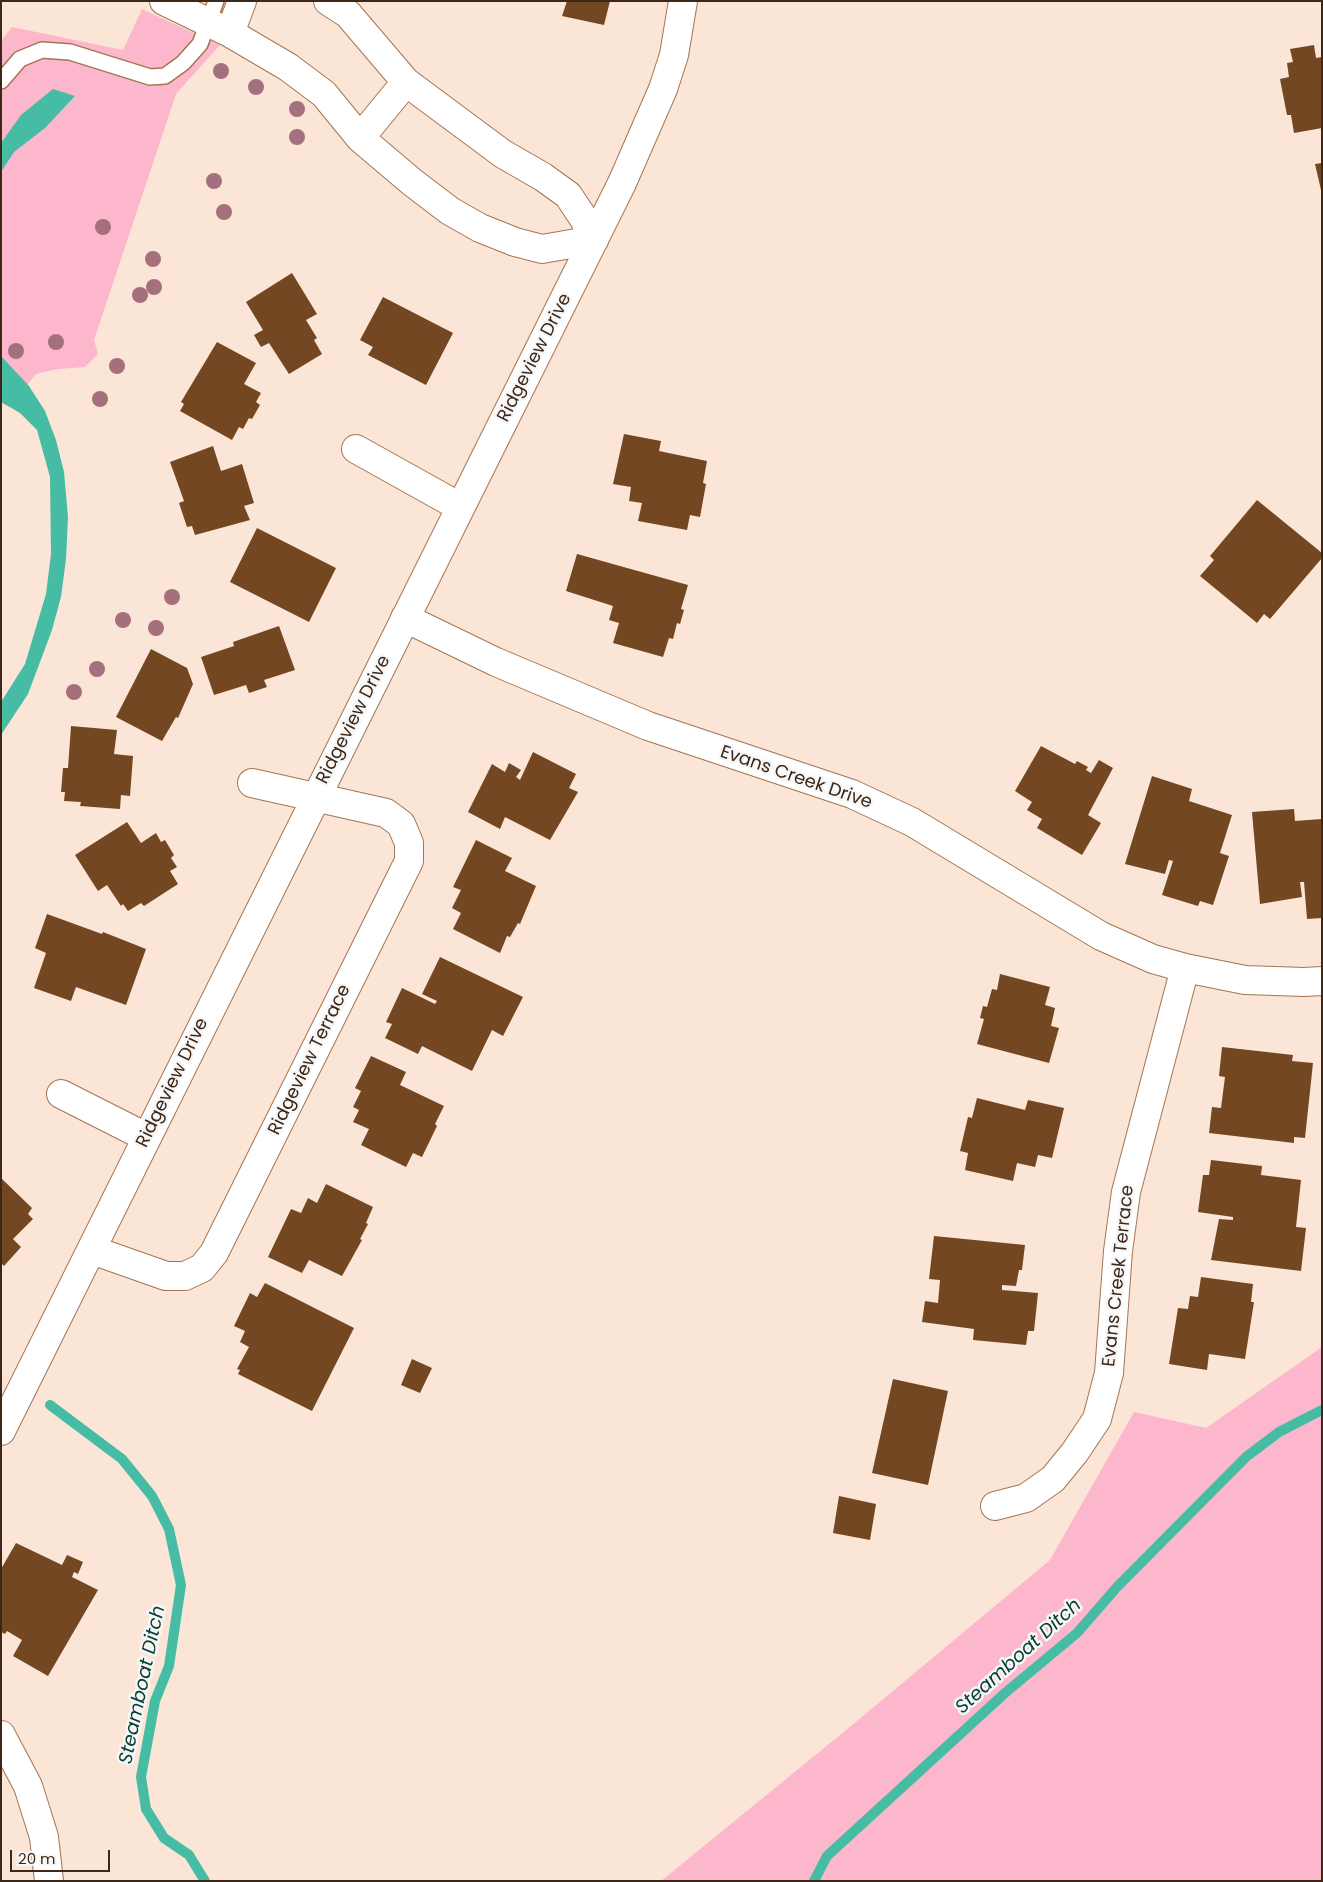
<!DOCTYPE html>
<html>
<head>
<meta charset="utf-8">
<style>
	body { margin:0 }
	#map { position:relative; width:1323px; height:1882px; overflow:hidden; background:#fbe5d6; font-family:Poppins,sans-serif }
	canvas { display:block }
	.frame { position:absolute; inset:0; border:2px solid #3c2718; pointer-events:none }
	.scale { position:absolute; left:10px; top:1850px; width:100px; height:22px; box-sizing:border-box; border:2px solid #3c2718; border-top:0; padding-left:6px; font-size:15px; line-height:18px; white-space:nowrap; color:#3c2718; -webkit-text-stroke:4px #f7f7f7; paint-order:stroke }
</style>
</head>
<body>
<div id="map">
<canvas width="1323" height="1882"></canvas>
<div class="frame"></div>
<div class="scale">20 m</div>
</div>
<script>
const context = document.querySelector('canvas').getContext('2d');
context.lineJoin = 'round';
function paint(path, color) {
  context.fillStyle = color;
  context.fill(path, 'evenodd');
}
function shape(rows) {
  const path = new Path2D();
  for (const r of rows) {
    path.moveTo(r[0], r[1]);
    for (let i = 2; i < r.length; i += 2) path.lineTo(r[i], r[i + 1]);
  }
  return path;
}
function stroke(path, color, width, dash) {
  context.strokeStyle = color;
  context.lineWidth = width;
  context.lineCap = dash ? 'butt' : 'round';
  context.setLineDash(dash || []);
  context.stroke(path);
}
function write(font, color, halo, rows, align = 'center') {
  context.font = font + ' Poppins,sans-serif';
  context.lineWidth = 5;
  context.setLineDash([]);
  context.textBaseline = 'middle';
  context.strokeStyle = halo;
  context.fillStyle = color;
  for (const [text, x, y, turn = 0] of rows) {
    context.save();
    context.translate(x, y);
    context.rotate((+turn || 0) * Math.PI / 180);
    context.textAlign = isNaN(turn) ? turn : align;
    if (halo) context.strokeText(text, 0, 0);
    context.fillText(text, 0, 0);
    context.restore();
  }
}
const green = shape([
	[142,9,220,45,176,94,94,340,98,354,85,367,58,369,36,374,9,407,1,402,1,41,12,27,123,50],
	[1322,1347,1322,1881,661,1881,851,1726,1050,1560,1134,1412,1206,1428]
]);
const water = shape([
	[53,89,75,96,45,128,14,152,1,172,1,143,21,115],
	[1,356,29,386,45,411,56,440,64,472,68,517,66,559,61,597,52,630,28,694,1,735,1,702,25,664,46,594,51,554,50,477,37,430,20,413,1,402]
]);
const stream = shape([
	[50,1405,122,1459,152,1496,169,1529,181,1585,169,1666,155,1701,141,1777,146,1809,164,1838,189,1855,205,1881],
	[814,1881,827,1856,1005,1693,1077,1633,1117,1587,1246,1457,1279,1432,1322,1410]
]);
const building = shape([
	[567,1,610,1,604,25,562,16],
	[1314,45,1316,58,1322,57,1322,128,1294,133,1291,115,1287,115,1280,79,1289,77,1287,63,1293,62,1290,49],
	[1322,163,1322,190,1321,190,1315,164],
	[292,273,317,314,306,320,317,338,314,340,322,354,289,374,269,343,261,347,254,335,263,330,246,302],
	[383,297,453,333,426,385,368,355,373,347,360,340],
	[217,342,256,363,244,384,261,393,256,402,260,405,252,419,249,418,243,429,239,427,232,440,180,411,184,404,181,402],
	[624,434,661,441,659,451,707,461,703,483,706,484,700,517,690,515,687,530,638,521,642,503,629,501,631,487,613,484],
	[213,446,221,471,242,464,254,503,244,506,250,520,195,535,192,526,187,527,179,503,184,501,170,462],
	[1257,500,1322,553,1322,558,1270,619,1264,614,1257,623,1200,576,1214,560,1210,556],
	[257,528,336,568,309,622,230,582],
	[577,554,688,585,681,609,684,610,680,624,677,623,673,639,669,638,663,657,613,643,619,623,609,620,613,606,566,591],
	[279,626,295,670,264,680,267,687,249,693,246,685,214,695,201,657,234,646,233,642],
	[151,649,187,668,193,684,178,718,176,717,162,741,116,717],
	[71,726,117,730,114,754,133,756,130,796,121,795,120,809,80,806,81,802,64,801,65,792,61,792,63,768,68,768],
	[1041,746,1075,764,1077,761,1088,767,1086,770,1091,773,1099,760,1113,768,1088,815,1101,823,1082,855,1037,828,1042,819,1027,810,1032,802,1015,791],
	[533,752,576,774,569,788,578,792,550,840,505,817,500,829,468,812,492,764,505,772,509,763,521,770,516,777,520,780],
	[1152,776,1192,789,1189,801,1232,815,1220,853,1229,856,1213,905,1200,901,1198,906,1162,895,1173,861,1169,860,1165,874,1125,864],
	[1294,809,1295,821,1322,819,1322,918,1307,919,1304,882,1300,882,1302,897,1260,904,1252,812],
	[127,822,141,843,156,833,161,842,165,840,174,855,171,858,177,867,170,871,178,884,144,906,141,903,128,911,123,904,121,906,107,885,98,891,75,855],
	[476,840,512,858,505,871,536,886,520,924,518,923,510,937,507,936,500,953,453,929,461,913,452,908,461,890,453,887],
	[47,914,102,934,103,932,146,949,126,1005,76,987,71,1001,34,988,46,953,35,948],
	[440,957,523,997,503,1036,492,1030,472,1071,422,1046,418,1054,385,1038,392,1024,386,1022,402,988,435,1004,437,1001,422,994],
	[1000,974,1050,987,1045,1005,1055,1008,1051,1026,1059,1028,1049,1063,977,1044,984,1019,980,1018,983,1006,987,1007,992,989,997,990],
	[1222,1047,1293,1055,1292,1061,1313,1063,1305,1138,1294,1137,1294,1143,1209,1133,1212,1107,1221,1108,1225,1077,1219,1076],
	[371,1056,406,1072,400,1085,444,1106,435,1124,437,1126,422,1157,413,1153,406,1167,361,1145,369,1129,353,1122,359,1110,353,1107,361,1091,355,1088],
	[977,1098,1025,1110,1028,1100,1064,1108,1052,1158,1038,1155,1035,1167,1017,1163,1013,1181,965,1170,968,1153,960,1151,968,1117,972,1118],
	[1211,1160,1262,1166,1261,1175,1301,1180,1296,1227,1306,1228,1301,1271,1211,1260,1219,1219,1233,1220,1233,1217,1198,1212,1203,1175,1209,1175],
	[1,1178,32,1208,28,1214,33,1219,13,1239,21,1247,4,1266,1,1263],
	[326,1184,373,1207,366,1223,368,1224,360,1239,362,1240,342,1276,309,1260,302,1273,268,1257,291,1209,301,1213,308,1198,317,1203],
	[934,1236,1025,1245,1022,1270,1019,1270,1016,1286,1002,1285,1002,1290,1038,1293,1034,1331,1028,1331,1026,1345,973,1340,974,1329,922,1322,925,1301,938,1303,940,1280,929,1279],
	[1201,1277,1253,1284,1251,1302,1254,1302,1245,1359,1209,1354,1207,1370,1169,1364,1178,1308,1188,1309,1190,1296,1198,1297],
	[265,1283,354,1328,312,1411,238,1374,240,1370,237,1369,249,1347,240,1342,245,1331,234,1326,250,1293,257,1297],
	[412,1359,432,1368,420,1393,401,1385],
	[893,1379,948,1391,928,1485,872,1473],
	[839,1496,876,1504,870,1540,833,1533],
	[16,1543,62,1565,67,1555,83,1562,78,1574,74,1572,72,1577,98,1590,48,1676,13,1656,22,1640,7,1631,5,1634,1,1632,1,1569]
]);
const lane = shape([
	[1,81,20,59,42,50,70,52,150,77,165,76,183,63,200,44,216,1]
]);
const street = shape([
	[164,1,230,33,288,67,324,94,360,138,412,182,450,211,480,228,515,242,542,249,594,240,584,219,568,195,543,177,503,154,406,82,348,14,328,1],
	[230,33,242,1],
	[360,138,406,82],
	[356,449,460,507],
	[405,618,496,662,648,726,852,794,912,822,1101,936,1153,959,1185,968,1245,980,1304,982,1322,981],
	[61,1094,146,1137],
	[92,1250,166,1276,185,1276,202,1268,214,1253,409,861,409,843,401,824,386,813,252,783],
	[995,1506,1026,1498,1053,1479,1075,1452,1097,1419,1109,1373,1118,1251,1126,1192,1185,968],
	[1,1735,28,1786,44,1837,49,1881]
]);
const secondary = shape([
	[1,1431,622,183,663,89,674,55,683,1]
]);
const trees = [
	[221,71],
	[256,87],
	[297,109],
	[297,137],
	[214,181],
	[224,212],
	[103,227],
	[153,259],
	[154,287],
	[140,295],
	[56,342],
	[16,351],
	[117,366],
	[100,399],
	[172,597],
	[123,620],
	[156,628],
	[97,669],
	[74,692]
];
const streetNames = [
	["Ridgeview Drive",535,358,-63],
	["Ridgeview Drive",354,720,-63],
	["Evans Creek Drive",796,778,19],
	["Ridgeview Terrace",310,1060,-64],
	["Ridgeview Drive",173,1083,-64],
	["Evans Creek Terrace",1119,1276,-84]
];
const waterNames = [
	["Steamboat Ditch",1019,1657,-42],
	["Steamboat Ditch",143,1685,-78]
];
paint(green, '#fdb7cd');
paint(water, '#46bca5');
stroke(stream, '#46bca5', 10);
paint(building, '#734722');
stroke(lane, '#a57551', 18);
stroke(street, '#a57551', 30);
stroke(secondary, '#a57551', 30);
stroke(lane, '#fff', 15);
stroke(street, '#fff', 28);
stroke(secondary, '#fff', 28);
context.fillStyle = '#a5707d';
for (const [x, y] of trees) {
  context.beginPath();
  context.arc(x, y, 8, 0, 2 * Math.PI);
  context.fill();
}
write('18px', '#3c2718', '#f7f7f7', streetNames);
write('italic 19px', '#063d34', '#f7f7f7', waterNames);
</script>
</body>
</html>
